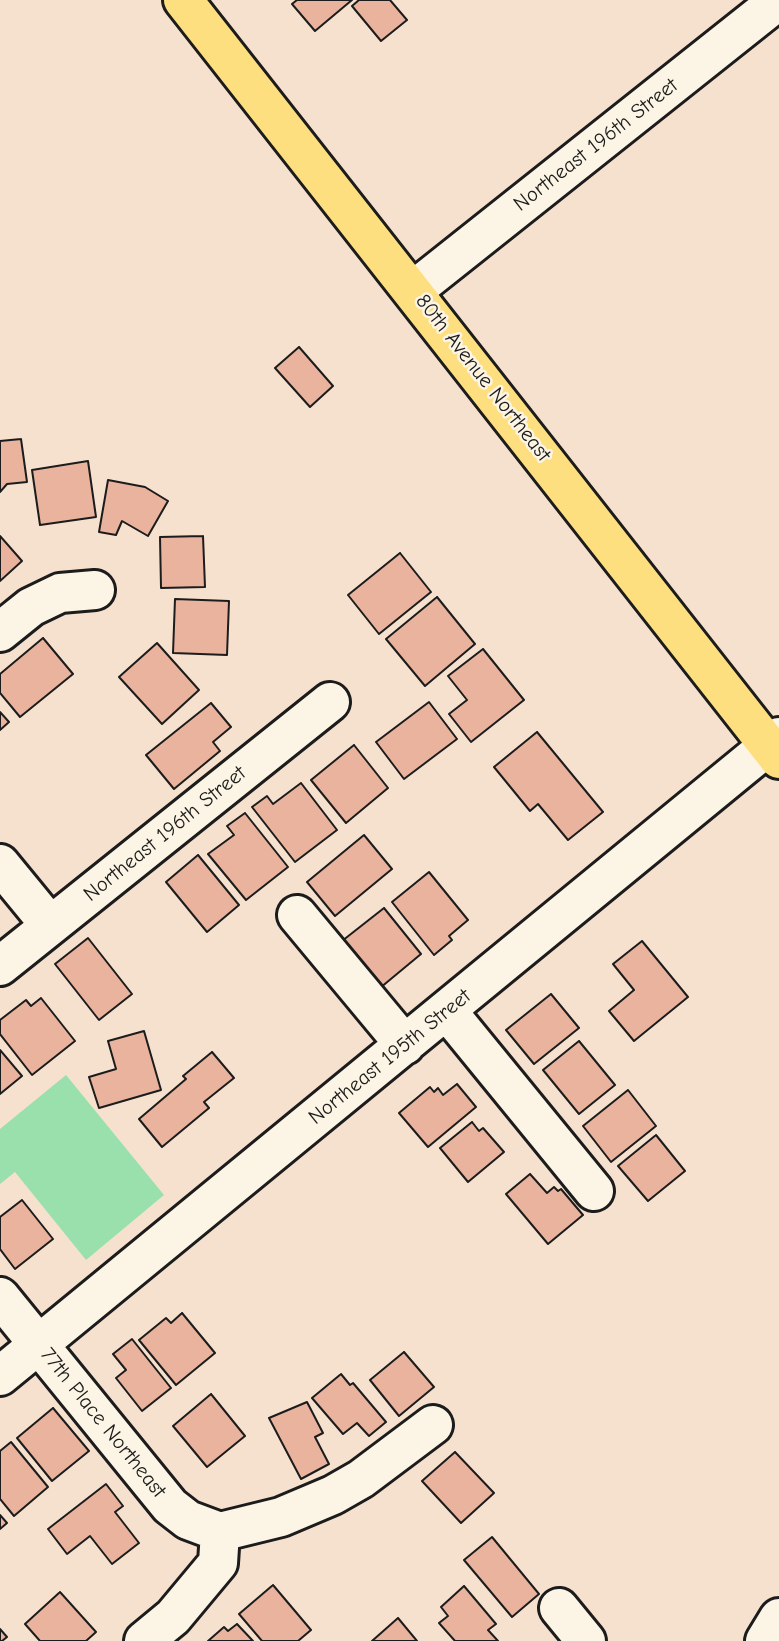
<!DOCTYPE html>
<html>
<head>
<meta charset="utf-8">
<style>
	body { margin:0 }
	canvas { display:block; background:#f6e1cf }
</style>
</head>
<body>
<canvas width="779" height="1641"></canvas>
<script>
const context = document.querySelector('canvas').getContext('2d');
context.lineJoin = 'round';
function paint(path, color) {
  context.fillStyle = color;
  context.fill(path, 'evenodd');
}
function shape(rows) {
  const path = new Path2D();
  for (const r of rows) {
    path.moveTo(r[0], r[1]);
    for (let i = 2; i < r.length; i += 2) path.lineTo(r[i], r[i + 1]);
  }
  return path;
}
function stroke(path, color, width, dash) {
  context.strokeStyle = color;
  context.lineWidth = width;
  context.lineCap = dash ? 'butt' : 'round';
  context.setLineDash(dash || []);
  context.stroke(path);
}
function write(font, color, halo, rows, align = 'center') {
  context.font = font + ' "Comic Neue",sans-serif';
  context.lineWidth = 5;
  context.setLineDash([]);
  context.textBaseline = 'middle';
  context.strokeStyle = halo;
  context.fillStyle = color;
  for (const [text, x, y, turn = 0] of rows) {
    context.save();
    context.translate(x, y);
    context.rotate((+turn || 0) * Math.PI / 180);
    context.textAlign = isNaN(turn) ? turn : align;
    if (halo) context.strokeText(text, 0, 0);
    context.fillText(text, 0, 0);
    context.restore();
  }
}
const green = shape([
	[66,1075,164,1195,86,1260,15,1172,0,1184,0,1129]
]);
const building = shape([
	[297,0,352,0,315,31,292,4,297,0],
	[359,0,390,0,407,20,381,41,352,6,359,0],
	[299,347,333,386,310,407,275,368,299,347],
	[21,439,27,482,7,484,0,492,0,441,21,439],
	[88,461,96,517,40,525,32,470,88,461],
	[108,480,145,487,168,501,148,536,122,521,116,535,99,532,108,480],
	[0,536,22,561,0,581,0,536],
	[203,536,205,587,161,588,160,537,203,536],
	[400,553,431,592,379,634,348,595,400,553],
	[437,597,475,644,425,686,386,639,437,597],
	[175,599,229,601,227,655,173,653,175,599],
	[43,638,73,674,20,717,0,693,0,674,43,638],
	[157,643,199,690,162,724,119,677,157,643],
	[483,649,524,700,471,742,449,714,467,700,448,676,483,649],
	[429,702,457,739,404,779,376,742,429,702],
	[211,703,231,727,213,742,220,751,174,789,146,755,211,703],
	[0,712,9,722,0,730,0,712],
	[537,732,603,812,568,840,538,804,530,811,494,767,537,732],
	[354,745,388,788,346,823,311,780,354,745],
	[301,783,337,830,295,862,252,807,267,796,273,804,301,783],
	[245,813,288,867,246,900,208,854,234,835,227,826,245,813],
	[364,835,392,869,335,916,307,882,364,835],
	[198,855,239,905,207,932,166,882,198,855],
	[429,872,468,920,449,936,452,940,434,955,392,902,429,872],
	[384,908,421,954,380,988,342,941,384,908],
	[88,938,132,994,99,1020,55,964,88,938],
	[642,941,688,997,634,1041,609,1011,634,990,613,964,642,941],
	[551,994,579,1028,534,1064,506,1030,551,994],
	[41,998,75,1041,32,1075,0,1034,0,1020,26,1000,31,1006,41,998],
	[144,1031,161,1090,99,1108,89,1077,116,1069,108,1041,144,1031],
	[579,1041,615,1085,579,1114,543,1070,579,1041],
	[0,1050,22,1076,0,1094,0,1050],
	[212,1052,234,1078,204,1102,209,1108,162,1147,139,1119,186,1079,183,1076,212,1052],
	[457,1084,476,1107,428,1147,399,1113,430,1087,434,1092,438,1088,443,1095,457,1084],
	[628,1090,656,1126,611,1162,583,1126,628,1090],
	[472,1122,479,1131,483,1128,504,1152,468,1182,440,1148,472,1122],
	[656,1135,685,1171,648,1201,618,1166,656,1135],
	[530,1174,547,1193,554,1187,558,1191,561,1189,583,1215,548,1244,506,1194,530,1174],
	[22,1200,53,1239,15,1269,0,1249,0,1217,22,1200],
	[182,1313,215,1353,176,1385,139,1340,166,1318,171,1323,182,1313],
	[132,1339,171,1388,142,1411,116,1378,126,1370,113,1354,132,1339],
	[404,1352,434,1387,399,1416,370,1380,404,1352],
	[341,1374,350,1385,353,1383,386,1422,369,1436,357,1423,343,1434,312,1398,341,1374],
	[211,1394,245,1436,207,1467,173,1426,211,1394],
	[307,1402,323,1433,315,1437,329,1464,301,1479,269,1418,307,1402],
	[53,1408,89,1451,52,1481,17,1438,53,1408],
	[11,1442,48,1487,14,1516,0,1499,0,1451,11,1442],
	[455,1452,494,1493,461,1523,422,1481,455,1452],
	[106,1484,123,1506,115,1512,139,1543,112,1564,90,1536,67,1554,48,1529,106,1484],
	[0,1515,7,1523,0,1529,0,1515],
	[492,1537,539,1594,512,1617,464,1560,492,1537],
	[273,1585,311,1630,298,1641,262,1641,239,1614,273,1585],
	[464,1586,496,1624,488,1630,498,1641,455,1641,439,1623,448,1616,441,1607,464,1586],
	[60,1592,96,1632,86,1641,40,1641,25,1624,60,1592],
	[398,1618,417,1641,372,1641,398,1618],
	[237,1624,253,1641,208,1641,224,1627,228,1631,237,1624],
	[0,1629,7,1637,2,1641,0,1641,0,1629]
]);
const minor = shape([
	[414,290,779,0],
	[0,632,31,607,60,593,95,590],
	[0,864,50,925],
	[297,915,405,1045],
	[0,966,330,702],
	[447,1011,594,1191],
	[0,1297,170,1506,188,1520,220,1532,281,1517,333,1495,361,1479,433,1425],
	[0,1376,779,737],
	[559,1608,586,1641],
	[144,1641,173,1617,218,1563,220,1532],
	[765,1641,779,1618]
]);
const major = shape([
	[183,0,779,759]
]);
const streetNames = [
	["Northeast 196th Street",596,145,-38],
	["80th Avenue Northeast",483,378,52],
	["Northeast 196th Street",165,834,-39],
	["Northeast 195th Street",390,1057,-39],
	["77th Place Northeast",103,1423,51]
];
paint(green, '#99e0ad');
paint(building, '#e9b39d');
stroke(building, '#1c1c1c', 2);
stroke(minor, '#1c1c1c', 44);
stroke(major, '#1c1c1c', 44);
stroke(minor, '#fcf5e5', 38);
stroke(major, '#fedf80', 38);
write('21px', '#1c1c1c', '#fcf5e5', streetNames);
</script>
</body>
</html>
